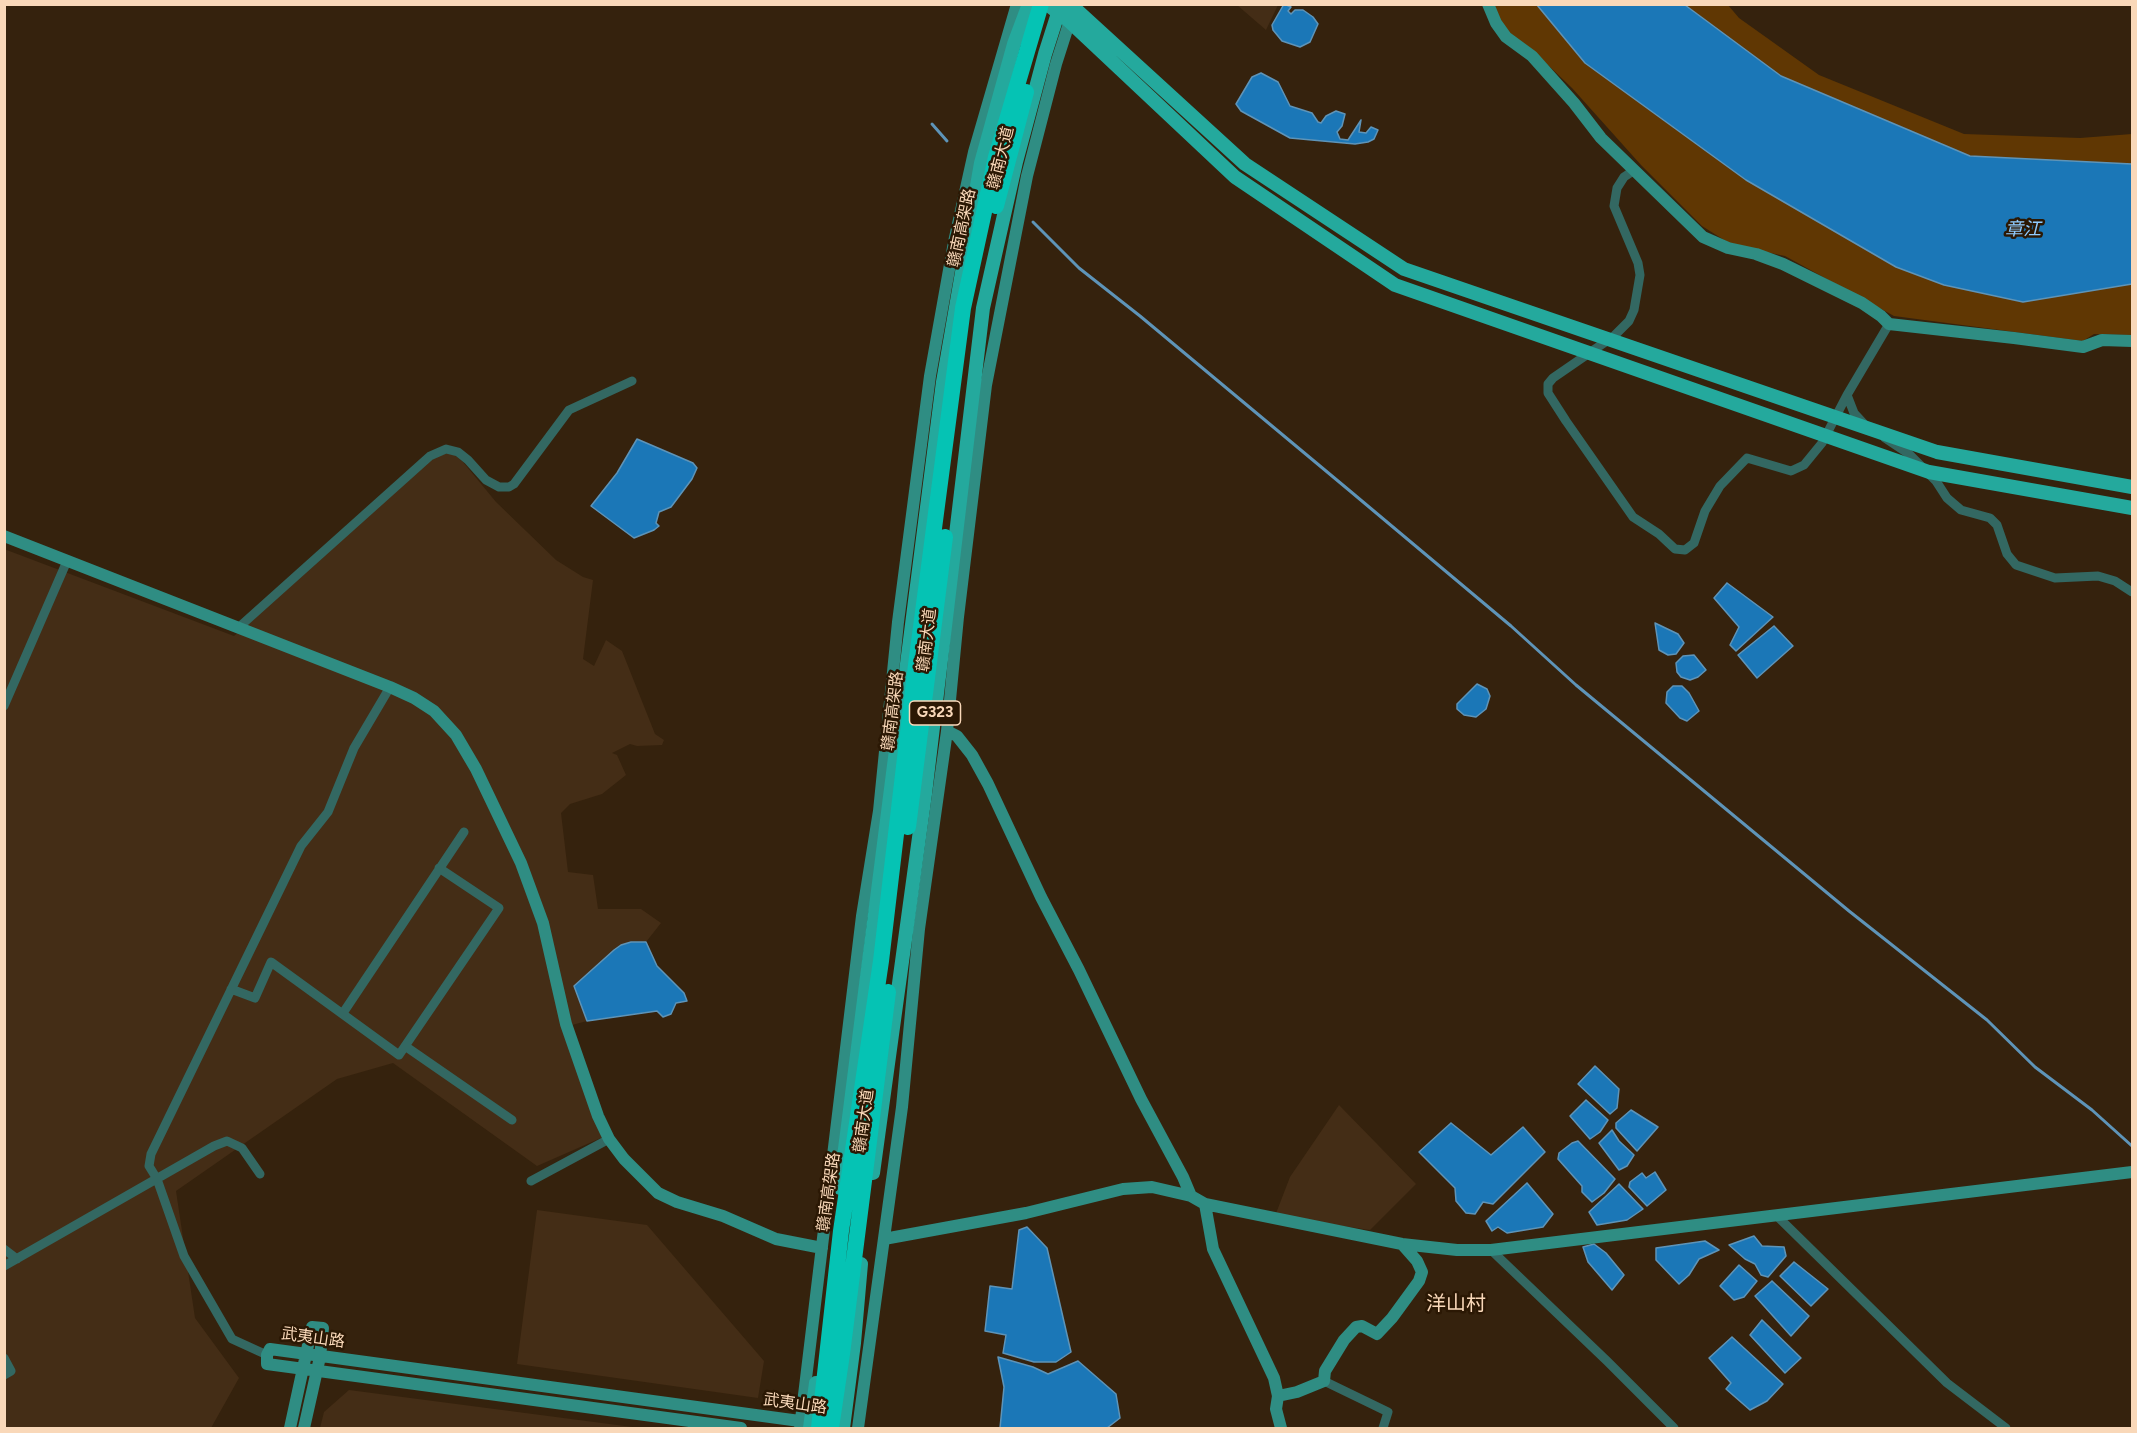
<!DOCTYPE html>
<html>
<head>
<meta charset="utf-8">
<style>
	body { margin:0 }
	#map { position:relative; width:2137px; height:1433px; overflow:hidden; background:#35220d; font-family:Figtree,sans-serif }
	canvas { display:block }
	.frame { position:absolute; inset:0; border:6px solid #f9d8b9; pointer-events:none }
</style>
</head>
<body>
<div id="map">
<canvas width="2137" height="1433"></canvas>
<div class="frame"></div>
</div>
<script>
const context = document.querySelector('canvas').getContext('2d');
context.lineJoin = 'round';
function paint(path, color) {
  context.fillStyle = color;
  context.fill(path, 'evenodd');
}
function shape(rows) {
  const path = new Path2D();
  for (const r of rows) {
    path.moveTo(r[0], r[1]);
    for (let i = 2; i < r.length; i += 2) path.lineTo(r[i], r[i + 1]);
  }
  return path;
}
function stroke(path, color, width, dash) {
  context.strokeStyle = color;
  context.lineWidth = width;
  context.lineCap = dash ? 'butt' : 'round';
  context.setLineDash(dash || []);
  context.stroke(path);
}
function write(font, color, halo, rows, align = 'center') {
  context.font = font + ' Figtree,"Noto Sans SC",sans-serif';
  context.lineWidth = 5;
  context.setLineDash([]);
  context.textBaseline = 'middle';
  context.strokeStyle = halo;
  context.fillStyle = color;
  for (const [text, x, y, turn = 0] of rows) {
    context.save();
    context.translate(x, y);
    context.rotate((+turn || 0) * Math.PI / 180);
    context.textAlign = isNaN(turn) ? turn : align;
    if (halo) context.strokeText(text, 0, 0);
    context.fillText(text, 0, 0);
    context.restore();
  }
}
const built = shape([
	[1237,5,1278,5,1266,30],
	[451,452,463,462,496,502,556,560,583,577,593,580,583,659,594,666,606,640,622,651,655,734,664,740,662,745,637,746,630,744,612,753,617,755,626,775,602,794,570,804,561,813,568,872,593,875,598,909,641,909,661,923,646,942,631,942,621,945,574,986,587,1021,572,1025,610,1134,537,1166,393,1063,337,1079,176,1191,195,1318,239,1378,211,1428,5,1428,4,549,234,636,432,458],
	[1339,1105,1416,1184,1370,1230,1275,1216,1290,1177],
	[537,1210,647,1225,764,1361,758,1398,517,1364],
	[349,1390,640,1428,320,1428,324,1412]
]);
const green = shape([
	[1494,5,1537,5,1585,63,1746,180,1896,267,2132,284,2132,335,2094,334,2083,341,1894,316,1785,256,1732,245,1702,226,1641,165,1572,88,1529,47,1512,36,1500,19],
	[1685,5,1728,5,1739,18,1819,75,1964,134,2080,138,2132,134,2132,164,1970,156,1781,76]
]);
const water = shape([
	[1284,4,1291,7,1288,11,1291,14,1295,10,1303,10,1313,17,1318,24,1310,42,1300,47,1282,41,1273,30,1272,25,1284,4],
	[1537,5,1685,5,1781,76,1970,156,2132,164,2132,284,2023,302,1944,285,1896,267,1746,180,1585,63,1537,5],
	[1261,73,1278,82,1290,106,1312,113,1318,122,1321,123,1326,116,1336,111,1345,114,1342,126,1337,132,1340,139,1348,140,1361,120,1359,132,1366,133,1371,127,1378,130,1374,139,1368,142,1355,144,1290,138,1261,122,1241,111,1236,104,1252,77,1261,73],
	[637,439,693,463,697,468,692,479,671,507,659,512,656,523,659,526,654,530,634,538,591,506,617,473,637,439],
	[1727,583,1773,617,1736,651,1730,645,1739,627,1714,598,1727,583],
	[1655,623,1678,634,1684,643,1676,654,1668,655,1659,650,1655,623],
	[1774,626,1793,646,1757,678,1738,655,1774,626],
	[1694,655,1706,670,1698,677,1690,680,1681,677,1677,672,1676,663,1683,656,1694,655],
	[1477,684,1487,689,1490,696,1486,709,1476,717,1464,715,1457,709,1457,704,1477,684],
	[1673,686,1682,686,1689,693,1699,711,1687,721,1680,718,1666,703,1667,692,1673,686],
	[631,942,646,942,657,966,684,993,687,1001,676,1003,671,1014,663,1017,657,1011,587,1021,574,986,614,950,621,945,631,942],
	[1595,1066,1619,1089,1617,1108,1610,1114,1578,1084,1595,1066],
	[1586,1100,1608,1120,1600,1132,1590,1139,1570,1116,1586,1100],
	[1631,1110,1658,1127,1637,1151,1616,1128,1616,1123,1631,1110],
	[1451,1123,1491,1155,1523,1127,1545,1152,1493,1204,1483,1202,1475,1214,1466,1213,1456,1201,1455,1188,1419,1152,1451,1123],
	[1612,1130,1619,1141,1634,1155,1627,1166,1619,1170,1599,1143,1612,1130],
	[1578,1141,1615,1179,1604,1193,1592,1202,1582,1192,1582,1186,1558,1159,1559,1153,1572,1143,1578,1141],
	[1655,1172,1666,1190,1647,1206,1629,1187,1630,1182,1642,1173,1646,1178,1655,1172],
	[1527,1183,1553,1214,1543,1227,1507,1233,1498,1227,1492,1231,1486,1221,1527,1183],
	[1619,1184,1643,1209,1627,1220,1597,1225,1589,1212,1619,1184],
	[1027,1227,1047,1248,1071,1352,1056,1362,1034,1362,1003,1353,1006,1335,985,1331,990,1286,1012,1289,1019,1230,1027,1227],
	[1754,1236,1762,1246,1784,1247,1786,1256,1768,1277,1761,1275,1755,1264,1745,1259,1729,1245,1754,1236],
	[1705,1241,1719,1250,1699,1259,1689,1275,1679,1284,1656,1260,1656,1248,1705,1241],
	[1594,1244,1606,1253,1624,1275,1612,1290,1588,1262,1583,1247,1594,1244],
	[1794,1262,1828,1289,1811,1306,1780,1276,1794,1262],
	[1739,1265,1757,1281,1744,1297,1734,1300,1720,1286,1739,1265],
	[1772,1281,1809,1316,1791,1336,1755,1296,1772,1281],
	[1762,1320,1801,1358,1785,1373,1750,1335,1762,1320],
	[1732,1337,1783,1384,1767,1401,1750,1410,1726,1389,1731,1383,1709,1358,1732,1337],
	[998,1357,1033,1367,1048,1374,1078,1361,1116,1394,1120,1418,1107,1428,1000,1428,1004,1387,998,1357]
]);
const stream = shape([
	[932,124,947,141],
	[1033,222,1079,268,1140,316,1350,491,1511,626,1576,685,1849,911,1987,1020,2035,1067,2092,1110,2132,1146]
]);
const street = shape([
	[1633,171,1624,177,1617,188,1614,206,1638,263,1640,275,1634,310,1629,321,1614,336,1553,378,1548,384,1548,393,1566,421,1633,517,1659,534,1675,549,1685,550,1694,543,1705,511,1720,486,1747,458,1791,471,1804,465,1822,443,1847,395,1889,324],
	[1847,395,1854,413,1866,426],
	[1885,438,1909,454,1936,481,1947,498,1961,510,1990,518,1997,525,2007,554,2016,565,2055,578,2098,576,2115,581,2132,592],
	[238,628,430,456,446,449,458,452,468,460,486,480,499,487,509,487,514,484,569,410,632,381],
	[4,706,67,561],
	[231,989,255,998,271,962,399,1055,499,908,439,868],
	[343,1013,464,832],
	[405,1046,512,1120],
	[531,1181,609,1139],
	[1777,1216,1947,1383,2006,1428],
	[4,1249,17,1259],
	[1491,1250,1607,1361,1674,1428],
	[4,1266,214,1146,227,1141,242,1148,260,1174],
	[267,1355,232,1339,184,1256,157,1179,149,1166,151,1154,301,846,328,812,354,748,390,687],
	[4,1358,11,1371,4,1375],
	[1324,1381,1388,1412,1383,1428]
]);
const secondary = shape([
	[1488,4,1496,23,1506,37,1532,56,1574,103,1601,138,1703,237,1728,248,1756,254,1783,264,1862,303,1881,316,1889,324,2014,338,2083,347,2102,340,2132,341],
	[4,536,390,687,414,698,434,711,456,735,476,769,521,863,543,923,566,1024,598,1116,609,1139,624,1159,658,1193,677,1202,723,1216,776,1239,822,1248],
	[947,731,957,736,972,755,988,784,1041,897,1079,970,1141,1099,1183,1177,1191,1196],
	[1205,1204,1213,1249,1274,1378,1278,1396,1297,1392,1324,1381,1325,1371,1344,1340,1356,1327,1362,1326,1377,1334,1392,1318,1419,1281,1422,1272,1417,1261,1402,1244],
	[884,1239,1026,1213,1123,1189,1152,1187,1191,1196,1205,1204,1402,1244,1457,1250,1491,1250,2132,1172],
	[1278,1396,1276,1409,1281,1428],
	[290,1428,312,1327,323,1328,320,1357,304,1428],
	[741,1428,267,1364,267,1355,270,1349,807,1422],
	[800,1428,862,916,879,811,898,622,930,376,954,242,974,152,1017,4],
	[858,1428,902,1107,919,929,947,731,958,617,986,385,1027,176,1056,64,1072,14]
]);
const primary = shape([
	[1047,4,1069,21,1235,177,1395,285,1929,472,2132,508],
	[1070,4,1245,164,1404,269,1937,452,2132,487],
	[873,1173,925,794,983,308,1016,162,1045,54,1061,4],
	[840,1188,943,382,981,163,1014,44,1029,4],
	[810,1428,816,1383],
	[843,1428,854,1343,861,1264]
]);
const highwayBridge = shape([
	[996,206,1026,92],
	[908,827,945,537],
	[819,1428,841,1231,881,961,916,665,963,308,996,157,1041,4],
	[831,1428,842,1354,888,992]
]);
const shields = [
	[935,713,51]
];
const shieldNames = [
	["G323",935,713]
];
const streetNames = [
	["赣南大道",1001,158,-76],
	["赣南高架路",962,228,-78],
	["赣南大道",927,640,-83],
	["赣南高架路",893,711,-83],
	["赣南大道",864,1121,-82],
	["赣南高架路",829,1192,-82],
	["武夷山路",313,1338,8],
	["武夷山路",795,1404,8]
];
const waterNames = [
	["章江",2023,230]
];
const quarterNames = [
	["洋山村",1456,1304]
];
paint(built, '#442d16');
paint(green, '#603703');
paint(water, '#1b77b7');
stroke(water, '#5e94b8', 1.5);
stroke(stream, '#5e94b8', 3);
stroke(street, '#336862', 9);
stroke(secondary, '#2f8d83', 12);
stroke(primary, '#24a99d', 14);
stroke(highwayBridge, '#05c3b4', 16);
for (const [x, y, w] of shields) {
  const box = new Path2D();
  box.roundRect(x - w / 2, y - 12, w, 24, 4.5);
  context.fillStyle = '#2b1804';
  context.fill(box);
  stroke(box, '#f9d8b9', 1.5);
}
write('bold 15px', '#f9d8b9', null, shieldNames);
write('16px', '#f9d8b9', '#2b1804', streetNames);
write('italic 18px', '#90ccff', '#2b1804', waterNames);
write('20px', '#f9d8b9', '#2b1804', quarterNames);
</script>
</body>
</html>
